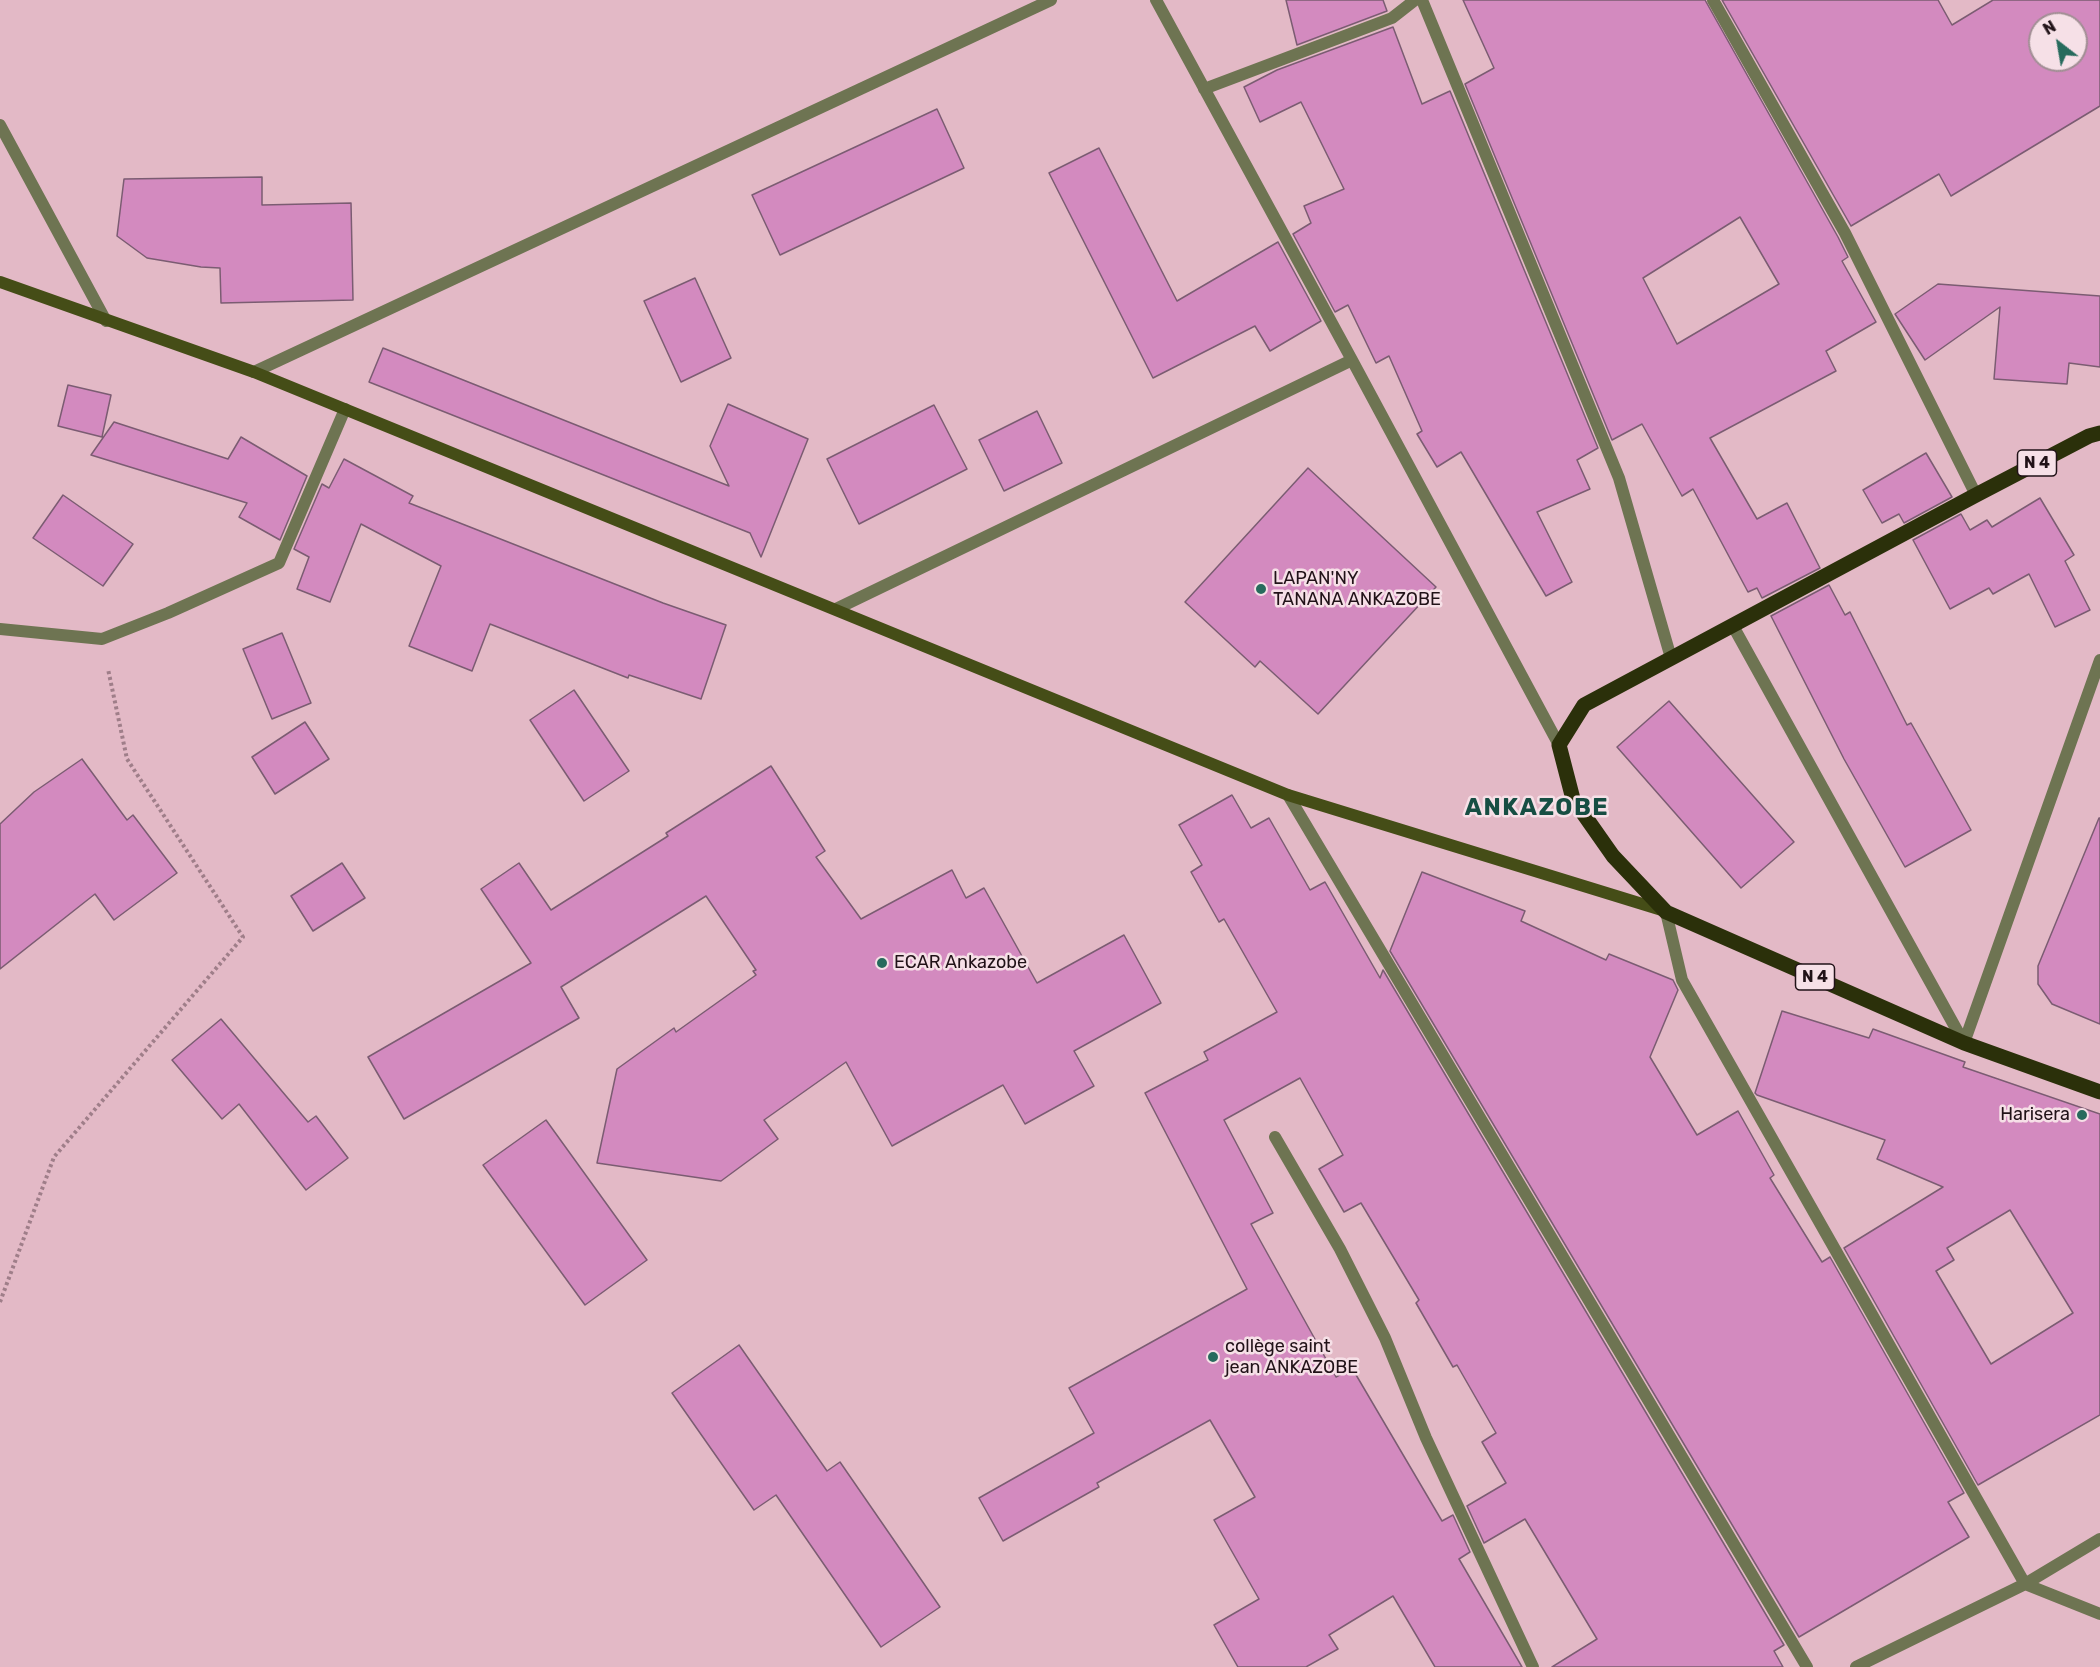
<!DOCTYPE html>
<html>
<head>
<meta charset="utf-8">
<style>
	body { margin:0 }
	#map { position:relative; width:2100px; height:1667px; overflow:hidden; background:#e3b9c6; font-family:Rubik,sans-serif }
	canvas { display:block }
	.north { position:absolute; left:2028px; top:12px; width:60px; height:60px; box-sizing:border-box; background:#f6e0e7; border:2px solid #a18e94; border-radius:50%; rotate:329deg; font-size:16px; font-weight:700; line-height:24px; text-align:center; color:#211218 }
	.north::after { content:''; display:block; margin:auto; width:21px; height:27px; background:#276b5d; clip-path:polygon(50% 0,100% 100%,50% 72%,0 100%) }
</style>
</head>
<body>
<div id="map">
<canvas width="2100" height="1667"></canvas>
<div class="north">N</div>
</div>
<script>
const context = document.querySelector('canvas').getContext('2d');
context.lineJoin = 'round';
function paint(path, color) {
  context.fillStyle = color;
  context.fill(path, 'evenodd');
}
function shape(rows) {
  const path = new Path2D();
  for (const r of rows) {
    path.moveTo(r[0], r[1]);
    for (let i = 2; i < r.length; i += 2) path.lineTo(r[i], r[i + 1]);
  }
  return path;
}
function stroke(path, color, width, dash) {
  context.strokeStyle = color;
  context.lineWidth = width;
  context.lineCap = dash ? 'butt' : 'round';
  context.setLineDash(dash || []);
  context.stroke(path);
}
function write(font, color, halo, rows, align = 'center') {
  context.font = font + ' Rubik,sans-serif';
  context.lineWidth = 5;
  context.setLineDash([]);
  context.textBaseline = 'middle';
  context.strokeStyle = halo;
  context.fillStyle = color;
  for (const [text, x, y, turn = 0] of rows) {
    context.save();
    context.translate(x, y);
    context.rotate((+turn || 0) * Math.PI / 180);
    context.textAlign = isNaN(turn) ? turn : align;
    if (halo) context.strokeText(text, 0, 0);
    context.fillText(text, 0, 0);
    context.restore();
  }
}
const building = shape([
	[1286,0,1383,0,1387,11,1297,45,1286,0],
	[1463,0,1705,0,1838,237,1848,257,1842,261,1876,322,1826,351,1836,371,1710,438,1757,519,1787,503,1820,568,1762,598,1757,588,1748,592,1693,489,1682,496,1642,424,1612,440,1465,84,1494,68,1463,0],
	[1740,217,1779,284,1677,344,1643,278,1740,217],
	[1722,0,1938,0,1952,25,1993,0,2100,0,2100,106,1951,196,1939,174,1851,226,1722,0],
	[2040,24,2076,24,2076,60,2040,60,2040,24],
	[1393,27,1422,104,1450,91,1598,448,1577,460,1590,489,1537,512,1572,582,1546,596,1461,452,1437,467,1417,434,1422,431,1389,356,1376,363,1348,305,1335,312,1293,234,1311,223,1304,206,1344,189,1301,102,1260,122,1244,87,1277,70,1393,27],
	[937,109,964,168,780,255,752,195,937,109],
	[1099,148,1177,301,1278,242,1321,321,1270,351,1255,326,1153,378,1049,173,1099,148],
	[262,177,262,205,351,203,353,300,221,303,220,268,201,267,147,258,117,236,124,179,262,177],
	[695,278,731,358,681,382,644,301,695,278],
	[1938,284,2100,296,2100,367,2069,363,2067,384,1994,379,2000,307,1925,360,1895,314,1938,284],
	[383,348,729,486,710,446,728,404,808,439,761,557,750,533,369,382,383,348],
	[68,385,111,395,102,437,58,426,68,385],
	[934,405,967,469,859,524,827,459,934,405],
	[1037,411,1062,463,1004,491,979,440,1037,411],
	[114,422,228,459,241,437,307,476,280,540,239,517,247,503,91,455,114,422],
	[1926,453,1952,497,1904,523,1899,514,1882,523,1863,490,1926,453],
	[344,459,413,496,409,503,663,603,726,625,701,699,629,675,628,678,490,624,472,671,409,646,441,566,361,524,330,602,297,589,309,557,294,549,322,484,329,488,344,459],
	[1308,468,1436,587,1318,714,1260,661,1255,667,1185,602,1308,468],
	[63,495,133,544,103,586,33,538,63,495],
	[2040,498,2074,555,2065,561,2090,610,2055,627,2029,574,1993,594,1989,588,1950,609,1913,540,1961,514,1970,530,1987,520,1992,527,2040,498],
	[1829,585,1845,615,1850,612,1907,725,1911,723,1971,830,1905,867,1844,759,1771,616,1829,585],
	[282,633,311,703,272,719,243,649,282,633],
	[574,690,629,771,584,801,530,720,574,690],
	[1669,701,1794,842,1741,888,1617,747,1669,701],
	[305,722,329,759,275,794,252,757,305,722],
	[82,759,127,820,133,815,177,873,114,920,95,894,0,969,0,824,34,792,82,759],
	[771,766,825,851,816,857,861,919,952,870,966,898,984,888,1037,983,1124,935,1161,1003,1074,1051,1094,1086,1025,1124,1003,1085,892,1146,846,1062,764,1120,778,1139,721,1181,597,1163,617,1069,674,1028,676,1032,756,975,753,971,756,970,706,896,561,987,579,1018,404,1119,368,1057,531,963,481,889,519,863,551,910,668,836,666,833,771,766],
	[1232,795,1251,828,1269,818,1310,890,1325,882,1380,978,1383,970,1784,1645,1774,1651,1783,1667,1552,1667,1597,1639,1525,1519,1484,1543,1467,1506,1506,1483,1482,1442,1496,1433,1457,1365,1453,1367,1416,1303,1419,1300,1361,1203,1344,1212,1319,1169,1343,1155,1300,1078,1224,1120,1273,1213,1251,1224,1336,1377,1352,1368,1442,1521,1453,1515,1470,1552,1459,1559,1522,1667,1435,1667,1393,1596,1329,1635,1338,1649,1306,1667,1238,1667,1214,1625,1259,1599,1214,1520,1255,1497,1210,1420,1097,1483,1099,1487,1003,1541,979,1498,1094,1433,1069,1388,1247,1289,1145,1093,1208,1060,1204,1052,1277,1012,1224,919,1219,922,1191,872,1202,865,1179,825,1232,795],
	[2099,818,2100,818,2100,1024,2052,1004,2038,984,2038,966,2099,818],
	[342,863,365,898,313,931,291,896,342,863],
	[1422,872,1525,911,1521,921,1606,960,1609,954,1673,980,1678,990,1650,1057,1697,1135,1738,1111,1774,1175,1770,1178,1822,1262,1830,1257,1964,1493,1948,1502,1969,1537,1799,1637,1390,951,1422,872],
	[1782,1011,1869,1038,1873,1029,1965,1062,1963,1067,2100,1114,2100,1415,1978,1485,1844,1248,1943,1187,1877,1159,1885,1140,1757,1095,1755,1093,1782,1011],
	[2010,1210,2073,1313,1991,1364,1936,1271,1954,1260,1947,1248,2010,1210],
	[221,1019,308,1122,316,1116,348,1158,306,1190,239,1104,222,1119,172,1060,221,1019],
	[546,1120,647,1260,585,1305,483,1165,546,1120],
	[739,1345,827,1471,840,1462,940,1607,881,1647,776,1495,754,1510,672,1393,739,1345]
]);
const path = shape([
	[0,1302,54,1157,243,937,127,759,108,669]
]);
const street = shape([
	[1156,0,1352,360,1559,745],
	[1422,0,1619,478,1671,658],
	[1713,0,1845,233,1976,495],
	[1204,89,1392,18,1415,0],
	[0,125,106,321],
	[254,372,1051,0],
	[836,609,1352,360],
	[1733,626,1964,1043],
	[0,629,102,639,168,613,279,563,345,409],
	[1288,795,1807,1667],
	[1666,912,1682,980,2025,1584,2100,1614],
	[1964,1043,2100,660],
	[1275,1137,1340,1249,1385,1338,1426,1438,1533,1667],
	[1856,1667,2025,1584,2100,1539]
]);
const secondary = shape([
	[0,282,254,372,1288,795,1665,911]
]);
const primary = shape([
	[2100,433,2089,436,1976,495,1584,705,1559,745,1573,799,1613,856,1666,912,1964,1043,2100,1092]
]);
const markers = [
	[1261,589,6,"#276b5d"],
	[882,963,6,"#276b5d"],
	[2082,1115,6,"#276b5d"],
	[1213,1357,6,"#276b5d"]
];
const shields = [
	[2037,463,39],
	[1815,977,39]
];
const shieldNames = [
	["N 4",2037,463],
	["N 4",1815,977]
];
const poiNames = [
	["LAPAN'NY",1273,579],
	["TANANA ANKAZOBE",1273,600],
	["ECAR Ankazobe",894,963],
	["Harisera",2070,1115,"right"],
	["collège saint",1225,1347],
	["jean ANKAZOBE",1225,1368]
];
const districtNames = [
	["ANKAZOBE",1537,808]
];
paint(building, '#d38abf');
stroke(building, '#7b5c72', 1.5);
stroke(path, '#9f7e89', 4, [3, 3]);
stroke(street, '#6e7452', 12);
stroke(secondary, '#454d17', 12);
stroke(primary, '#2b300a', 15);
for (const [x, y, r, color] of markers) {
  const dot = new Path2D();
  dot.arc(x, y, r, 0, 2 * Math.PI);
  context.fillStyle = color;
  context.fill(dot);
  stroke(dot, '#f6e0e7', 2);
}
for (const [x, y, w] of shields) {
  const box = new Path2D();
  box.roundRect(x - w / 2, y - 13, w, 26, 4.5);
  context.fillStyle = '#f6e0e7';
  context.fill(box);
  stroke(box, '#211218', 1.5);
}
write('bold 16px', '#211218', null, shieldNames);
write('18px', '#211218', '#f6e0e7', poiNames, 'left');
context.letterSpacing = '1.5px';
write('bold 24px', '#174e43', '#f6e0e7', districtNames);
context.letterSpacing = '0px';
</script>
</body>
</html>
